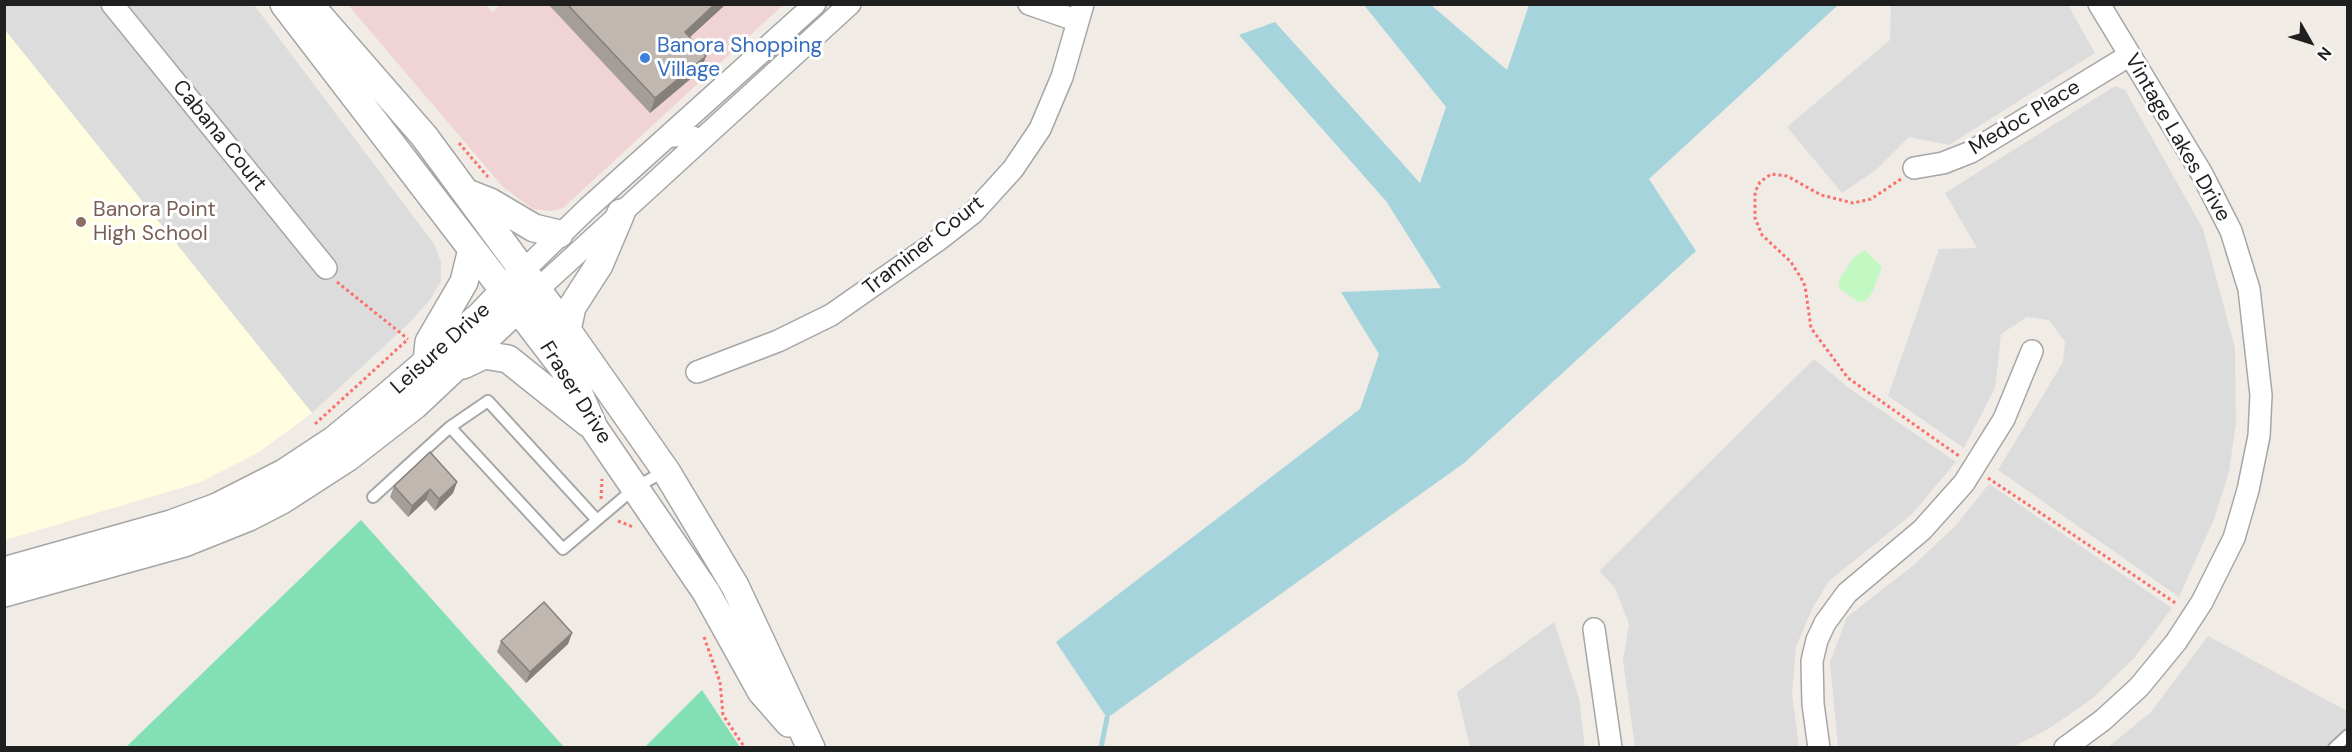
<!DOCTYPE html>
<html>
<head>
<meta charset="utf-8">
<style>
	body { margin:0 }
	#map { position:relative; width:2352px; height:752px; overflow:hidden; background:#f0ebe5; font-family:"DM Sans",sans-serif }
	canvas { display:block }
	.frame { position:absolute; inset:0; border:6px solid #1f1f1f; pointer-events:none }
	.north { position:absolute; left:2280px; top:12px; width:60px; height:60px; -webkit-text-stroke:4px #fff; paint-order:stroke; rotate:129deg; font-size:16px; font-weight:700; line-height:24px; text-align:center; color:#1f1f1f }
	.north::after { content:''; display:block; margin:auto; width:21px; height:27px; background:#1f1f1f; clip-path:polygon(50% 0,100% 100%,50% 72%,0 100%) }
</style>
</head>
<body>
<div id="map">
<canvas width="2352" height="752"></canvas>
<div class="frame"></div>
<div class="north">N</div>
</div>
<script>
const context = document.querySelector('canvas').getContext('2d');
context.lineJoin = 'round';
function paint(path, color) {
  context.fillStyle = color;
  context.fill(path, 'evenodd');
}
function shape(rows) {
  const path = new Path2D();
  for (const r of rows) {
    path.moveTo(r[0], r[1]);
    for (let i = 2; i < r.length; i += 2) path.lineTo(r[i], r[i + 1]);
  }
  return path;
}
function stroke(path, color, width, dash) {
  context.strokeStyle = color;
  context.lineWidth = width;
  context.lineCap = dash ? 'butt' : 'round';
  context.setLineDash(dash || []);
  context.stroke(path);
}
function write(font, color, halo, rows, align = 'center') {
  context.font = font + ' "DM Sans",sans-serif';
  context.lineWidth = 6;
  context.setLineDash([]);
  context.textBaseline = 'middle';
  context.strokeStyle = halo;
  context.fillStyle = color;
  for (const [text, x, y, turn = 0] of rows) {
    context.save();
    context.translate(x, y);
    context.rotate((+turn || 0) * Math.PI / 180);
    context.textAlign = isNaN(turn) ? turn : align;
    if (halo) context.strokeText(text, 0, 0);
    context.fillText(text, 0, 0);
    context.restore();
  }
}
const residential = shape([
	[5,5,254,5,434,244,441,262,441,281,430,300,408,324,312,413,5,30],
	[1891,5,2068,5,2095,53,1949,145,1909,137,1877,169,1842,193,1787,127,1890,40],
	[2115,86,2125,90,2203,229,2235,348,2236,423,2229,472,2214,519,2179,597,1998,470,2063,362,2065,342,2049,320,2027,317,2001,334,1995,388,1964,448,1888,396,1939,249,1977,248,1945,193],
	[1814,359,1849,388,1956,462,1912,514,1829,581,1812,609,1796,647,1792,694,1799,747,1635,747,1623,660,1629,624,1615,588,1599,571],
	[1989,484,2172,608,2135,657,2093,698,2047,730,2013,747,1838,747,1830,662,1847,617,1915,564,1956,525],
	[1554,622,1579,698,1585,747,1470,747,1457,692],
	[2208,636,2347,711,2347,729,2327,747,2107,748,2151,712]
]);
const commercial = shape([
	[501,4,783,5,563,208,551,211,533,209,503,187,348,5,486,5,492,12]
]);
const education = shape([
	[5,30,312,413,259,452,201,482,5,540]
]);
const park = shape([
	[1865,250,1882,267,1872,293,1865,301,1859,302,1839,288,1839,280,1854,257]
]);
const pitch = shape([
	[361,520,564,747,126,747],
	[702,690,740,747,645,747]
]);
const water = shape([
	[1364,5,1431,5,1507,70,1529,5,1838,5,1649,179,1696,251,1464,463,1107,718,1056,642,1360,409,1379,354,1341,292,1441,288,1386,201,1239,35,1275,22,1420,183,1446,107]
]);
const stream = shape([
	[1101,748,1107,718]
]);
const path = shape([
	[459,143,488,177],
	[1901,179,1871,199,1853,203,1821,195,1787,176,1771,174,1760,182,1755,192,1755,218,1762,235,1791,262,1801,278,1805,286,1811,328,1848,378,1959,456],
	[337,282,408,339],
	[315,424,406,341],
	[1988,478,2177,604],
	[601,499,602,479],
	[618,521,633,527],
	[704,637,720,682,723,715,745,748]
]);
const service = shape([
	[663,142,684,141,695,132],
	[450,427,488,401,596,519],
	[373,497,450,427,563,549,636,487,665,471],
	[2334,748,2348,735]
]);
const minor = shape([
	[112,4,326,268],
	[1029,4,1078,21],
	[1914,168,1943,163,1971,152,2130,55],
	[523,271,588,208,815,4],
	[537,290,850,4],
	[697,372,778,341,831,315,937,241,973,213,1013,169,1040,129,1062,77,1083,4],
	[1594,629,1611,748],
	[1819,748,1813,704,1812,661,1817,640,1825,623,1847,593,1922,530,1964,483,2004,419,2032,351],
	[2065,748,2103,720,2139,687,2176,642,2202,602,2234,538,2248,490,2259,436,2261,395,2249,289,2231,231,2202,174,2099,4]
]);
const tertiary = shape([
	[284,4,561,365,576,387,594,428,706,592,761,691,789,723],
	[309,4,424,136,567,330,666,471,735,586,811,748],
	[467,193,490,202,534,228,559,234],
	[567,330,572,307,599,265,621,213],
	[427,362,429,342,464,282,472,249],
	[463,365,484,355,508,359,588,423],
	[4,571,171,524,217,507,284,473,334,440,385,398,481,315,516,278],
	[4,593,184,543,249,517,282,500,347,458,415,405,530,297]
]);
const wall = shape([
	[548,4,726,4,689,38,706,56,701,70,650,113],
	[457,482,453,493,435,511,426,500,408,517,390,497,394,486],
	[572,633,568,644,526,683,497,652,501,641]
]);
const shadedWall = shape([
	[715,4,726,4,679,47,685,32],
	[706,56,701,70,650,113,655,98],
	[457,482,453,493,435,511,439,499],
	[430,489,426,500,408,517,412,506],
	[572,633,568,644,526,683,530,672]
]);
const building = shape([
	[567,4,715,4,685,32,706,56,655,98,567,4],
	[430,452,457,482,439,499,430,489,412,506,394,486,430,452],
	[544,602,572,633,530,672,501,641,544,602]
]);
const markers = [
	[645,58,6,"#3f7fe0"],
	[81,222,6,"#8d6e63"]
];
const shopNames = [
	["Banora Shopping",657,46],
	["Village",657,70]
];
const streetNames = [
	["Medoc Place",2025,118,-31],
	["Cabana Court",219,136,51],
	["Vintage Lakes Drive",2177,138,60],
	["Traminer Court",924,246,-38],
	["Leisure Drive",441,349,-42],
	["Fraser Drive",575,393,58]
];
const educationNames = [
	["Banora Point",93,210],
	["High School",93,234]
];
paint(residential, '#dddcdc');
paint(commercial, '#f0d4d5');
paint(education, '#fffddf');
paint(park, '#c2f9c3');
paint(pitch, '#83dfb5');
paint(water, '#a6d4dd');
stroke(stream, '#a6d4dd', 5);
stroke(service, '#a6a6a6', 14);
stroke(minor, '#a6a6a6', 24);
stroke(tertiary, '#a6a6a6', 30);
stroke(path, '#fa716c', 3, [3, 3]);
stroke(service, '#fff', 10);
stroke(minor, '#fff', 21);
stroke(tertiary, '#fff', 27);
paint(wall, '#a59d98');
paint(shadedWall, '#86807c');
paint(building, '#c0b7b1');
stroke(building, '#86807c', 1.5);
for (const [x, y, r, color] of markers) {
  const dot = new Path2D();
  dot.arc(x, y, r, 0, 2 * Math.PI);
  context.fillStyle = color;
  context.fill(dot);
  stroke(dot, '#fff', 2);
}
write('21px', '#366cbe', '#fff', shopNames, 'left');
write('21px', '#1f1f1f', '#fff', streetNames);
write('21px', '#785e54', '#fff', educationNames, 'left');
</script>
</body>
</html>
